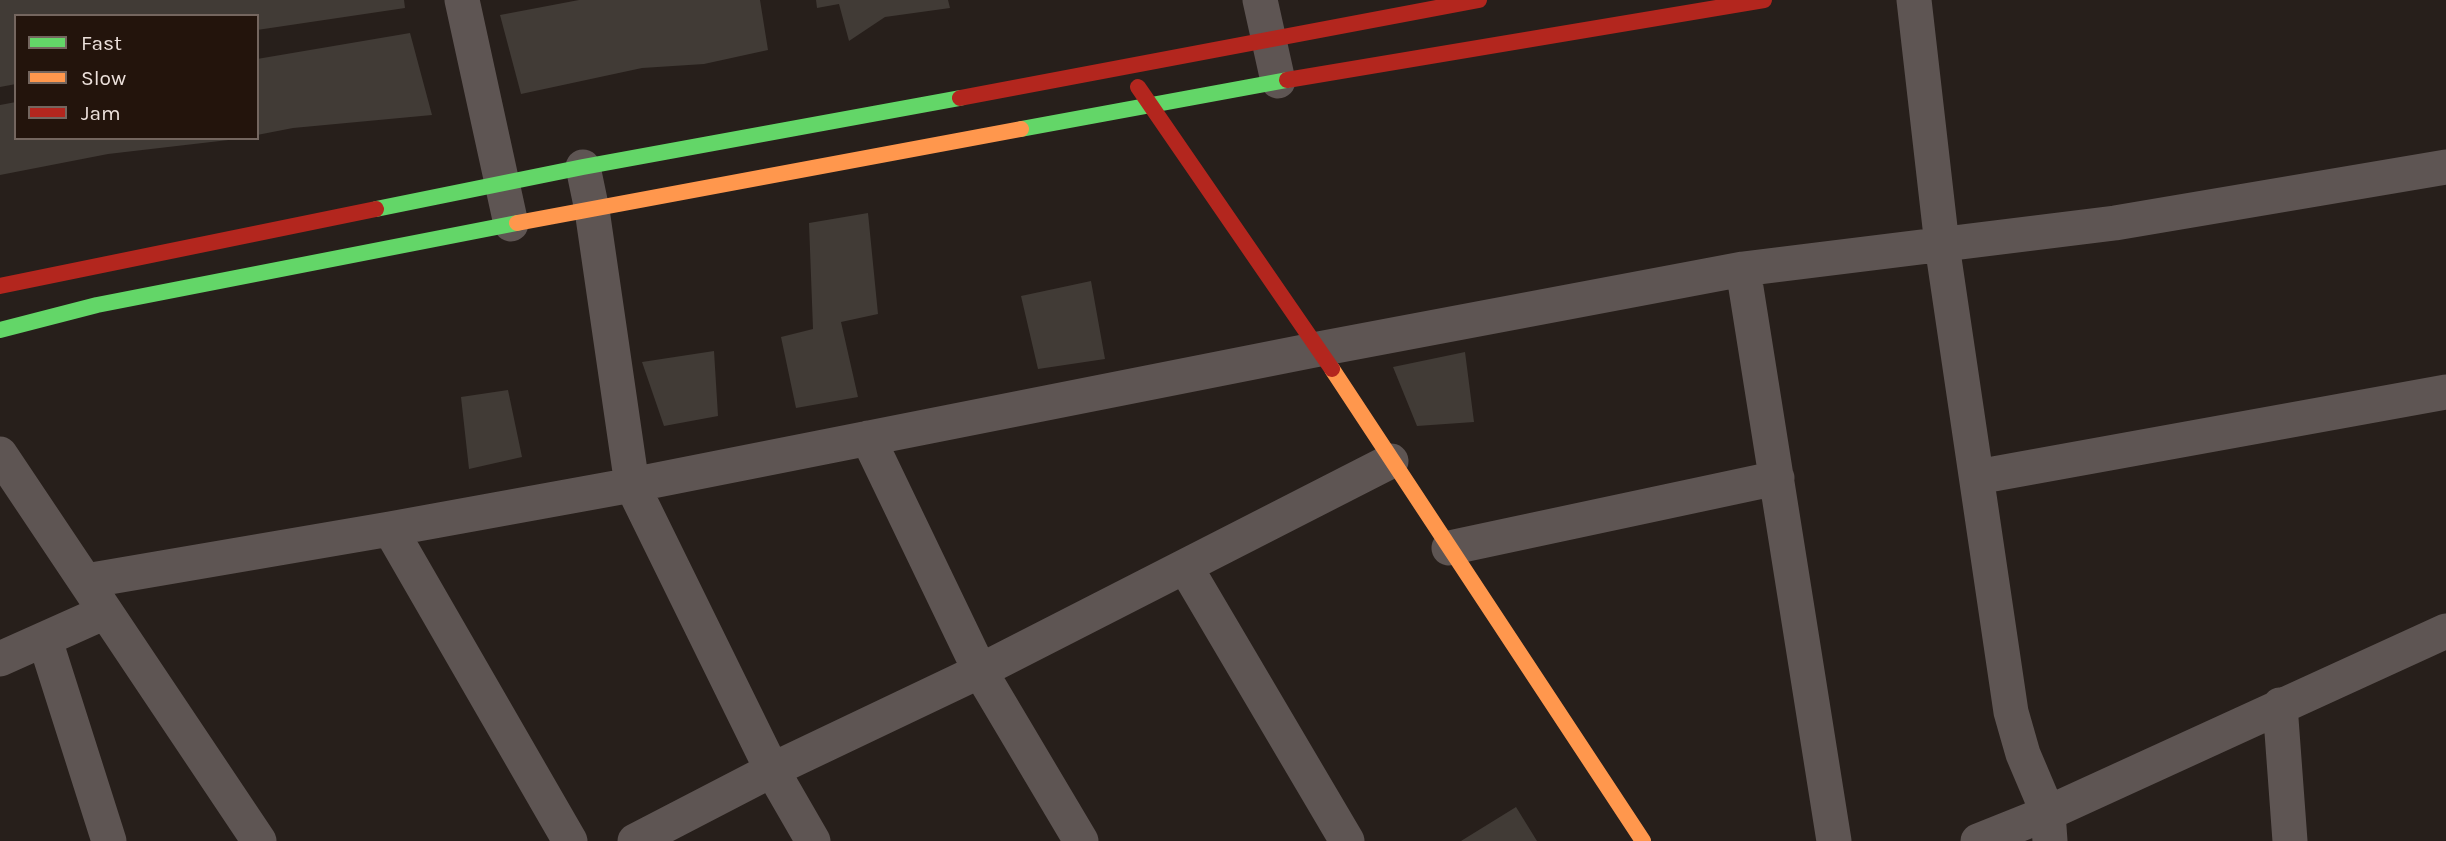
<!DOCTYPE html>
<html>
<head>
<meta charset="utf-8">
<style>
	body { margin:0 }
	#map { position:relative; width:2446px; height:841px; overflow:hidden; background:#271f1b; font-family:Karla,sans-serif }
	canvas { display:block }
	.legend { position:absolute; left:14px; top:14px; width:245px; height:126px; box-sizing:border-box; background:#23140c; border:2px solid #74665f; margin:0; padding:9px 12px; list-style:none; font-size:21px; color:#ede1dc }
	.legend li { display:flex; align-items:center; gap:14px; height:35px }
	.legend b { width:35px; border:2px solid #74665f }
</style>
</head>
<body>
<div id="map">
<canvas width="2446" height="841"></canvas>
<ul class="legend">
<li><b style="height:9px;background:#63d668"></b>Fast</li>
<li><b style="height:9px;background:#ff974d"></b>Slow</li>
<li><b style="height:9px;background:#b3261e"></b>Jam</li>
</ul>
</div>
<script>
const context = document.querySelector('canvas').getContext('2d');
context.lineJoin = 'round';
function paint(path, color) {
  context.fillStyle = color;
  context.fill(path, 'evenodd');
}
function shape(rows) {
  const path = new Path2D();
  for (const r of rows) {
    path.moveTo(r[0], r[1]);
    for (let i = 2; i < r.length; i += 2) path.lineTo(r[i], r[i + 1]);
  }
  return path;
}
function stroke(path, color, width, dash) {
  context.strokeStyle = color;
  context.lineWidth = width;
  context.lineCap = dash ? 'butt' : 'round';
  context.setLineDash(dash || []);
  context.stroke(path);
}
const building = shape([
	[0,0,404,0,405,8,257,30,257,16,16,16,16,84,0,87],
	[579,0,760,0,768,50,704,64,642,68,521,94,500,15],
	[816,0,948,0,950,8,885,17,849,41,839,4,817,8],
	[410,33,432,115,293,128,257,135,257,59],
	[16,102,16,138,237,139,108,154,0,175,0,105],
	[868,213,878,314,841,322,858,397,796,408,781,337,813,329,809,223],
	[1091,281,1105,359,1038,369,1021,296],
	[714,351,718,416,664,426,642,362],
	[1465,352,1474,422,1417,426,1393,367],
	[508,390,522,457,469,469,461,397],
	[1516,807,1537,841,1461,841]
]);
const street = shape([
	[462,0,511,224],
	[1260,0,1278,81],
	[1914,0,1942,245,2011,712,2023,754,2048,813,2050,841],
	[583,167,592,210,632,485,772,770,813,841],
	[1743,269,1834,841],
	[868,438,980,671,1081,841],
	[0,454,259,841],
	[1977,477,2446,392],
	[390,529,570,841],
	[1449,548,1777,478],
	[1186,568,1347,841],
	[86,581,390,529,632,485,1319,349,1743,269,2115,223,2446,167],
	[45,640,109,841],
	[0,659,105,612],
	[2280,705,2290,841],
	[635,841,772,770,980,671,1391,461],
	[1978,841,2048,813,2446,631]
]);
const fast = shape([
	[1021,129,1287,80],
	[376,209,583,167,960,98],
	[0,330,97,305,517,223]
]);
const slow = shape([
	[517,223,1021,129],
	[1332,369,1643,841]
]);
const jam = shape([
	[1287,80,1764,0],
	[1138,87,1332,369],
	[960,98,1479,0],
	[0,286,376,209]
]);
paint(building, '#413b36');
stroke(street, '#5e5553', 35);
stroke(fast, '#63d668', 16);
stroke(slow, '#ff974d', 16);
stroke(jam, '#b3261e', 16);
</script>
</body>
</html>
